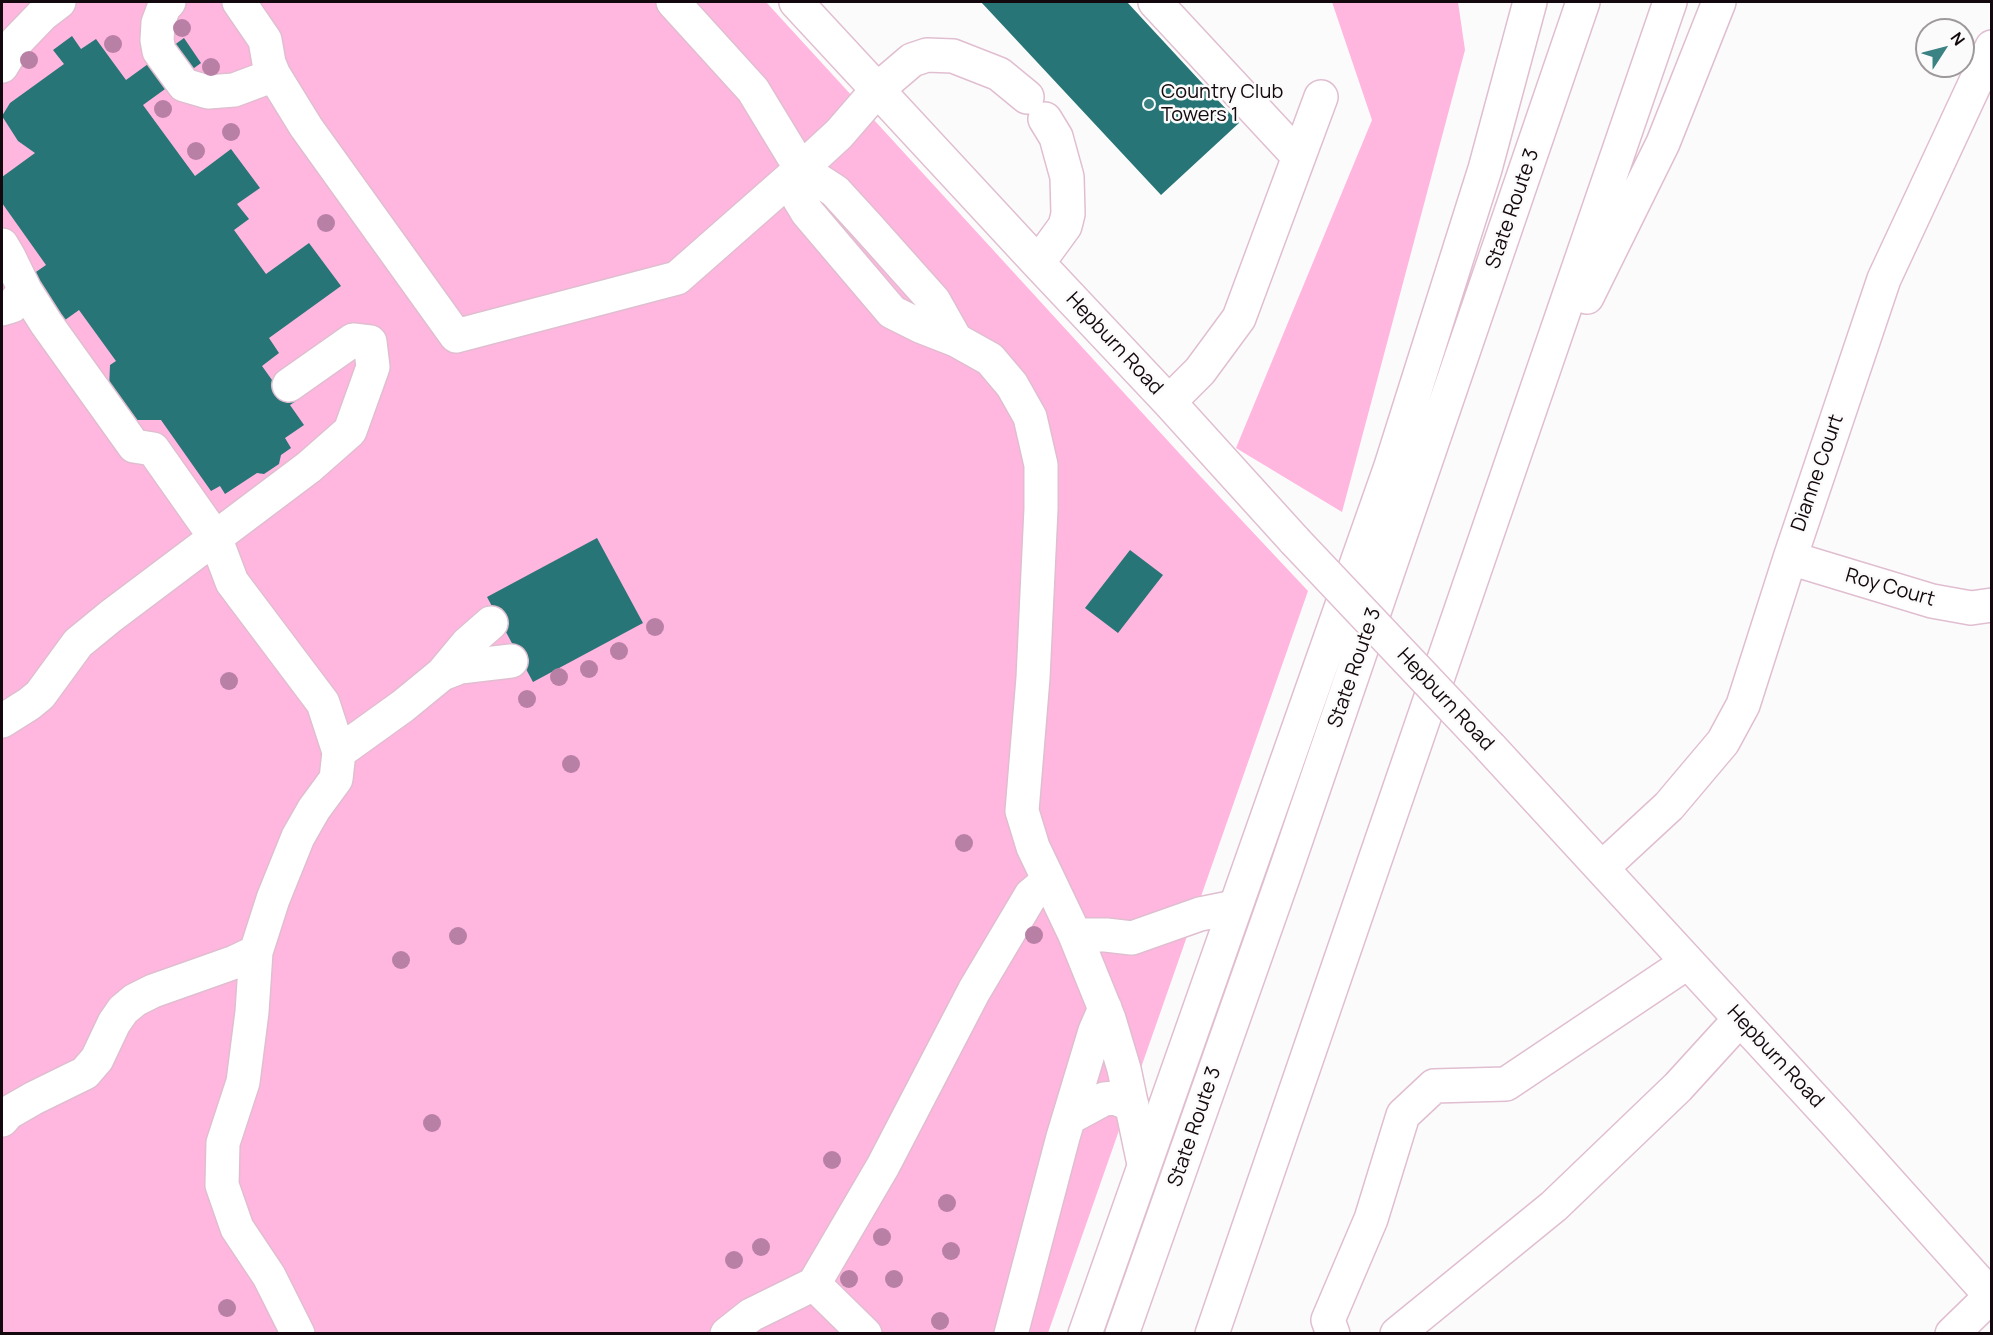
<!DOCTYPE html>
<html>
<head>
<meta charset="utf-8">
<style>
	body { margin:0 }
	#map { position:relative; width:1993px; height:1335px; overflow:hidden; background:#fbfbfb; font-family:Manrope,sans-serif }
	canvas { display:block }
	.frame { position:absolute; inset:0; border:3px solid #13080e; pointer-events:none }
	.north { position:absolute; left:1915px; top:18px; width:60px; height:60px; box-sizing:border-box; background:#fbfbfb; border:2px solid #9e9a9c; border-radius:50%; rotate:54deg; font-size:16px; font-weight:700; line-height:24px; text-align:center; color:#13080e }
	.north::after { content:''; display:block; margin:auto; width:21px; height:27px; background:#3a8283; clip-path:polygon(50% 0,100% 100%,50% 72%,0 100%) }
</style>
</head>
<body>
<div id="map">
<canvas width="1993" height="1335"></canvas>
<div class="frame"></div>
<div class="north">N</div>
</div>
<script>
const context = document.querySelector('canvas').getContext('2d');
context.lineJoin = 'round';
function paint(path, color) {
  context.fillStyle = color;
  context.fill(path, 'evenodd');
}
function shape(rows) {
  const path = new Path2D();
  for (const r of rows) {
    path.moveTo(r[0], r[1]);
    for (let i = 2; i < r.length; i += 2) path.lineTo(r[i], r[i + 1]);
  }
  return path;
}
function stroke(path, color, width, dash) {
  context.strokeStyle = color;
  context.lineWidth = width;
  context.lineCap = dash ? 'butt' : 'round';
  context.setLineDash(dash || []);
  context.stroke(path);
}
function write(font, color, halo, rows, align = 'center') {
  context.font = font + ' Manrope,sans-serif';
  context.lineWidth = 5;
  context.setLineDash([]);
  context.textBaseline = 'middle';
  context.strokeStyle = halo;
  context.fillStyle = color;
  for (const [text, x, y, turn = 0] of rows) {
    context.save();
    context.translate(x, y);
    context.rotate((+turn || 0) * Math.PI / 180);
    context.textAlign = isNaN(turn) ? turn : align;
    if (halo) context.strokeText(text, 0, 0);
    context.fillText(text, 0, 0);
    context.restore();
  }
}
const green = shape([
	[2,2,766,2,1201,477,1308,591,1048,1333,2,1333],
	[1332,2,1458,2,1465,50,1342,512,1236,448,1372,120]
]);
const building = shape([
	[981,2,1127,2,1239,123,1161,195],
	[72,36,81,49,96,39,126,80,184,38,201,63,143,105,195,176,231,149,260,188,237,204,249,219,234,230,266,274,309,243,341,286,269,338,279,353,262,366,272,380,281,373,289,385,299,399,290,405,304,425,285,438,291,448,281,455,279,464,264,474,257,473,225,494,220,486,211,491,161,420,132,420,109,389,110,365,116,361,79,310,65,320,33,274,46,265,2,203,2,177,35,153,18,141,2,116,10,103,64,64,53,50],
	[597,538,643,623,533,682,487,597],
	[1130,550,1163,575,1118,633,1085,608]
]);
const minor = shape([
	[169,2,164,7,158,23,157,40,159,51,184,85,208,92,234,90,274,75],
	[239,2,265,40,269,63,274,75,306,127,456,336,677,278,801,169],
	[673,2,753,90,801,169,839,134,878,89,912,60,927,55,953,56,999,74,1027,97],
	[796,2,1038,263,1169,402,1295,541],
	[1155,2,1298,156],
	[2,66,16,42,42,15,59,2],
	[801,169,798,197,807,212,892,312,920,326,956,340,990,359,1012,385,1030,417,1041,465,1041,509,1033,678,1022,811,1033,847,1075,935,1109,1019,1124,1069,1144,1164],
	[801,169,835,191,867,226,934,301,956,340],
	[2,245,9,257,25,290,46,323,134,446,153,449,215,537,232,582,323,703,339,752,336,779,314,809,298,837,273,899,256,952,252,1012,243,1082,223,1143,222,1185,237,1228,269,1276,298,1334],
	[1038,263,1065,226,1068,214,1067,177,1056,137,1045,119],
	[2,309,12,306,25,290],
	[1169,402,1200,371,1239,318,1321,97],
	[1790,558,1932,601,1971,608,1992,605],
	[442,674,460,667,511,661],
	[2,721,29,704,40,695,78,643,111,616,309,467,350,431,373,367,370,342,353,340,289,385],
	[1490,747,1836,1123,1992,1297],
	[339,752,403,706,442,674,467,644,491,623],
	[1602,868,1669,806,1723,742,1743,705,1790,558,1884,279,1992,47],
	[1075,935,1106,935,1132,938,1200,914,1235,907],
	[1069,1118,1104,1099,1115,1098,1132,1105],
	[2,1120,8,1113,34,1098,85,1073,97,1059,114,1023,123,1010,135,1000,153,991,235,962,256,952],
	[814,1284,865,1334],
	[727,1334,751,1315,814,1284,883,1166,974,991,1031,895,1048,881],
	[1011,1334,1063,1137,1095,1031,1105,1008],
	[1333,1334,1328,1320,1371,1219,1403,1115,1434,1086,1506,1084,1688,962],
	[1397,1334,1554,1206,1678,1087,1740,1019],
	[1952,1334,1991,1296]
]);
const highway = shape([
	[1587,297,1663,143,1719,2],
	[1085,1334,1391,466,1485,169,1530,2],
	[1122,1334,1285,872,1583,2],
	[1212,1334,1670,2]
]);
const minorBridge = shape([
	[1295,541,1490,747]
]);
const trees = [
	[182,28],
	[113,44],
	[29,60],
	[211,67],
	[163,109],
	[231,132],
	[196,151],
	[326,223],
	[655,627],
	[619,651],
	[589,669],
	[559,677],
	[229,681],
	[527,699],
	[571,764],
	[964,843],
	[1034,935],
	[458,936],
	[401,960],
	[432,1123],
	[832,1160],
	[947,1203],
	[882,1237],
	[761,1247],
	[951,1251],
	[734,1260],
	[849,1279],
	[894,1279],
	[227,1308],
	[940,1321]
];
const markers = [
	[1149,104,6,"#3a8283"]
];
const poiNames = [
	["Country Club",1161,92],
	["Towers 1",1161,115]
];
const streetNames = [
	["State Route 3",1513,209,-71],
	["Hepburn Road",1114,344,47],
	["Dianne Court",1818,473,-71],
	["Roy Court",1890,588,16],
	["State Route 3",1355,668,-71],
	["Hepburn Road",1445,700,47],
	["Hepburn Road",1775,1057,47],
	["State Route 3",1195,1127,-71]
];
paint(green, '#ffb6df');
paint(building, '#277576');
stroke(minor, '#e0bed0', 36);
stroke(highway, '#e0bed0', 36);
stroke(minor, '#fff', 33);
stroke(highway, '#fff', 33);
stroke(minorBridge, '#e0bed0', 36, []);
stroke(minorBridge, '#fff', 33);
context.fillStyle = '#b980a6';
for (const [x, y] of trees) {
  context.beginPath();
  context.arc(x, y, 9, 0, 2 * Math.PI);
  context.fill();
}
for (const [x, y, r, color] of markers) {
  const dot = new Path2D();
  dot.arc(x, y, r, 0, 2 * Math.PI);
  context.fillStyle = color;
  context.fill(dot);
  stroke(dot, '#fbfbfb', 2);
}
write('20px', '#13080e', '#fbfbfb', poiNames, 'left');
write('20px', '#13080e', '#fbfbfb', streetNames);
</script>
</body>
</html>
